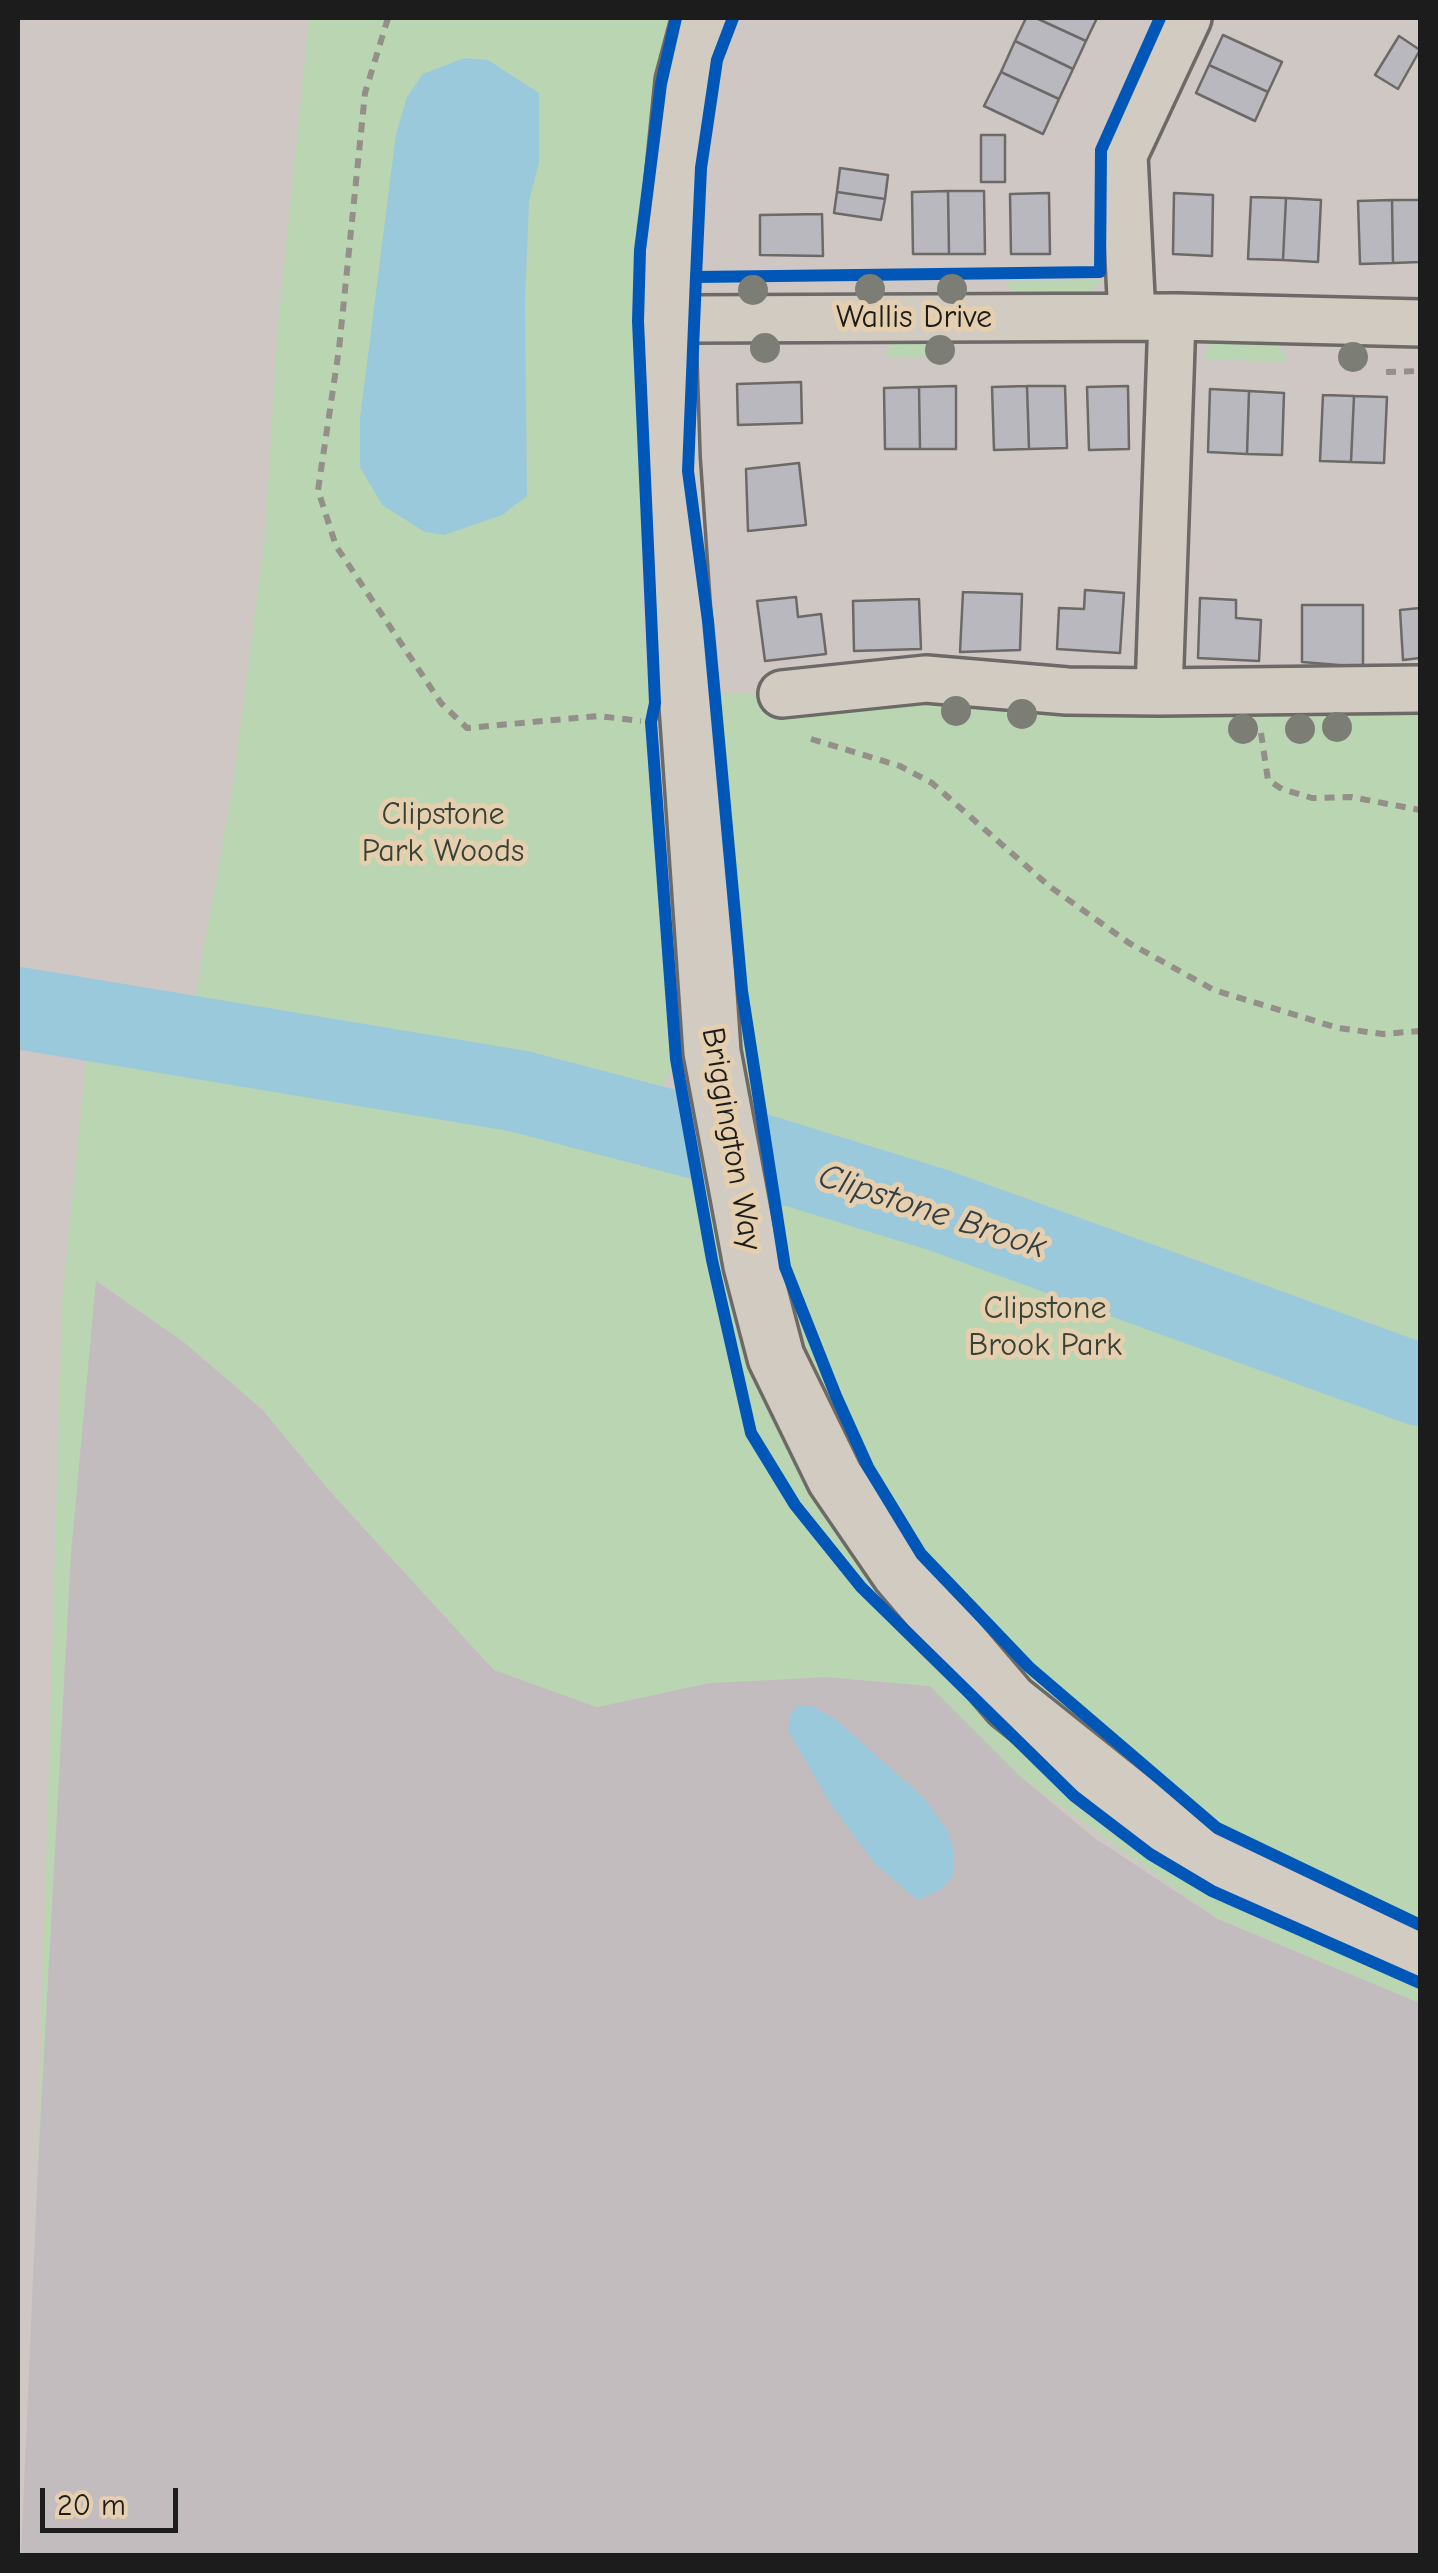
<!DOCTYPE html>
<html>
<head>
<meta charset="utf-8">
<style>
	body { margin:0 }
	#map { position:relative; width:1438px; height:2573px; overflow:hidden; background:#cec7c3; font-family:"Comic Neue",sans-serif }
	canvas { display:block }
	.frame { position:absolute; inset:0; border:20px solid #1c1c1c; pointer-events:none }
	.scale { position:absolute; left:40px; top:2488px; width:138px; height:45px; box-sizing:border-box; border:5px solid #1c1c1c; border-top:0; padding-left:12px; font-size:30px; line-height:35px; white-space:nowrap; color:#1c1c1c; -webkit-text-stroke:8px #e5cfaf; paint-order:stroke }
</style>
</head>
<body>
<div id="map">
<canvas width="1438" height="2573"></canvas>
<div class="frame"></div>
<div class="scale">20 m</div>
</div>
<script>
const context = document.querySelector('canvas').getContext('2d');
context.lineJoin = 'round';
function paint(path, color) {
  context.fillStyle = color;
  context.fill(path, 'evenodd');
}
function shape(rows) {
  const path = new Path2D();
  for (const r of rows) {
    path.moveTo(r[0], r[1]);
    for (let i = 2; i < r.length; i += 2) path.lineTo(r[i], r[i + 1]);
  }
  return path;
}
function stroke(path, color, width, dash) {
  context.strokeStyle = color;
  context.lineWidth = width;
  context.lineCap = dash ? 'butt' : 'round';
  context.setLineDash(dash || []);
  context.stroke(path);
}
function write(font, color, halo, rows, align = 'center') {
  context.font = font + ' "Comic Neue",sans-serif';
  context.lineWidth = 10;
  context.setLineDash([]);
  context.textBaseline = 'middle';
  context.strokeStyle = halo;
  context.fillStyle = color;
  for (const [text, x, y, turn = 0] of rows) {
    context.save();
    context.translate(x, y);
    context.rotate((+turn || 0) * Math.PI / 180);
    context.textAlign = isNaN(turn) ? turn : align;
    if (halo) context.strokeText(text, 0, 0);
    context.fillText(text, 0, 0);
    context.restore();
  }
}
const built = shape([
	[65,1279,95,1280,185,1343,263,1410,328,1489,494,1670,597,1707,709,1683,826,1677,930,1686,1022,1778,1093,1837,1216,1918,1420,2003,1420,2555,21,2556,47,1957]
]);
const green = shape([
	[309,18,682,18,641,365,641,589,676,1059,656,1101,706,1123,709,694,1420,689,1420,2003,1216,1918,1022,1778,930,1686,826,1677,709,1683,597,1707,494,1670,328,1489,263,1410,185,1343,96,1280,71,1553,37,2183,62,1302,90,1023,188,1038,232,791,265,537,277,336],
	[1103,280,1083,297,1015,297,1006,281],
	[892,339,945,339,954,356,885,358],
	[1211,340,1279,345,1288,362,1204,359]
]);
const water = shape([
	[464,58,488,60,539,93,539,163,529,201,525,303,527,496,502,515,444,535,425,532,382,505,360,467,360,418,396,134,407,97,423,74],
	[798,1705,810,1705,835,1719,924,1798,948,1831,953,1849,954,1875,940,1890,917,1900,875,1864,831,1805,788,1731,790,1715]
]);
const river = shape([
	[18,1008,518,1091,747,1151,938,1210,1420,1385]
]);
const building = shape([
	[1026,18,1036,18,1086,41,1073,69,1015,41,1026,18],
	[1036,18,1097,18,1086,41,1036,18],
	[1223,35,1282,62,1268,92,1209,65,1223,35],
	[1399,36,1420,50,1398,89,1375,75,1399,36],
	[1015,41,1073,69,1059,99,1001,72,1015,41],
	[1209,65,1268,92,1255,121,1196,93,1209,65],
	[1001,72,1059,99,1043,134,984,106,1001,72],
	[981,135,1005,135,1005,182,981,182,981,135],
	[840,168,888,175,885,199,837,192,840,168],
	[948,191,949,254,913,254,912,192,948,191],
	[948,191,984,191,985,254,949,254,948,191],
	[837,192,885,199,881,220,834,213,837,192],
	[1049,193,1050,254,1011,254,1010,194,1049,193],
	[1174,193,1213,195,1212,256,1173,254,1174,193],
	[1251,197,1286,198,1283,260,1248,259,1251,197],
	[1286,198,1321,200,1318,262,1283,260,1286,198],
	[1392,200,1393,263,1360,264,1358,201,1392,200],
	[1392,200,1420,200,1420,262,1393,263,1392,200],
	[822,214,823,256,760,255,760,215,822,214],
	[801,382,802,423,738,425,737,384,801,382],
	[956,386,956,449,920,449,919,387,956,386],
	[1027,386,1029,449,994,450,992,387,1027,386],
	[1027,386,1065,386,1067,448,1029,449,1027,386],
	[1128,386,1129,449,1089,450,1087,387,1128,386],
	[919,387,920,449,885,449,884,388,919,387],
	[1210,389,1249,391,1247,454,1208,452,1210,389],
	[1249,391,1284,393,1282,455,1247,454,1249,391],
	[1323,395,1354,396,1351,462,1320,461,1323,395],
	[1354,396,1387,397,1384,463,1351,462,1354,396],
	[799,463,806,525,748,531,746,469,799,463],
	[1085,590,1124,593,1120,653,1057,649,1059,608,1084,609,1085,590],
	[963,592,1022,594,1020,650,960,652,963,592],
	[796,597,798,617,821,614,826,654,765,661,757,601,796,597],
	[1200,598,1236,600,1236,618,1261,620,1259,661,1198,658,1200,598],
	[919,599,921,649,854,651,853,601,919,599],
	[1302,605,1363,605,1363,667,1302,662,1302,605],
	[1420,608,1420,658,1403,660,1400,610,1420,608]
]);
const path = shape([
	[388,18,365,93,339,349,318,490,336,546,441,703,467,728,598,716,641,721],
	[1386,372,1418,371],
	[1261,733,1268,780,1282,789,1312,798,1351,797,1420,810],
	[811,739,900,766,932,783,1049,886,1129,943,1214,990,1338,1028,1383,1034,1420,1031]
]);
const street = shape([
	[665,296,692,319,1178,317,1420,323],
	[1132,317,1124,155,1188,18],
	[1159,692,1420,689],
	[782,694,926,679,1067,691,1159,692,1172,318]
]);
const secondary = shape([
	[701,18,684,82,665,274,671,458,712,1052,752,1265,776,1357,835,1478,900,1573,1010,1702,1189,1845,1420,1955]
]);
const cycleway = shape([
	[676,18,661,84,640,250,638,321,655,703,651,722,676,1059,712,1260,751,1433,795,1505,861,1587,1074,1796,1150,1854,1212,1891,1420,1983],
	[733,18,717,60,701,168,696,277,1100,272,1101,150,1160,18],
	[696,277,688,471,708,621,742,991,785,1267,836,1396,868,1467,921,1554,1029,1667,1217,1828,1420,1925]
]);
const trees = [
	[870,289],
	[952,289],
	[753,290],
	[765,348],
	[940,350],
	[1353,357],
	[956,711],
	[1022,714],
	[1337,727],
	[1243,729],
	[1300,729]
];
const streetNames = [
	["Wallis Drive",914,318],
	["Briggington Way",731,1139,80]
];
const parkNames = [
	["Clipstone",443,815],
	["Park Woods",443,852],
	["Clipstone",1045,1309],
	["Brook Park",1045,1346]
];
const waterNames = [
	["Clipstone Brook",932,1212,18]
];
paint(built, '#c3bcbf');
paint(green, '#bad5b2');
paint(water, '#9bc9dc');
stroke(river, '#9bc9dc', 82);
paint(building, '#bab8bf');
stroke(building, '#6c6967', 2.5);
stroke(street, '#6c6967', 52);
stroke(secondary, '#6c6967', 62);
stroke(path, '#948f89', 6, [10, 8]);
stroke(street, '#d2cbc1', 45);
stroke(secondary, '#d2cbc1', 55);
stroke(cycleway, '#0057b8', 12);
context.fillStyle = '#7c7e76';
for (const [x, y] of trees) {
  context.beginPath();
  context.arc(x, y, 15, 0, 2 * Math.PI);
  context.fill();
}
write('32px', '#1c1c1c', '#e5cfaf', streetNames);
write('32px', '#384337', '#e5cfaf', parkNames);
write('italic 35px', '#313f44', '#e5cfaf', waterNames);
</script>
</body>
</html>
